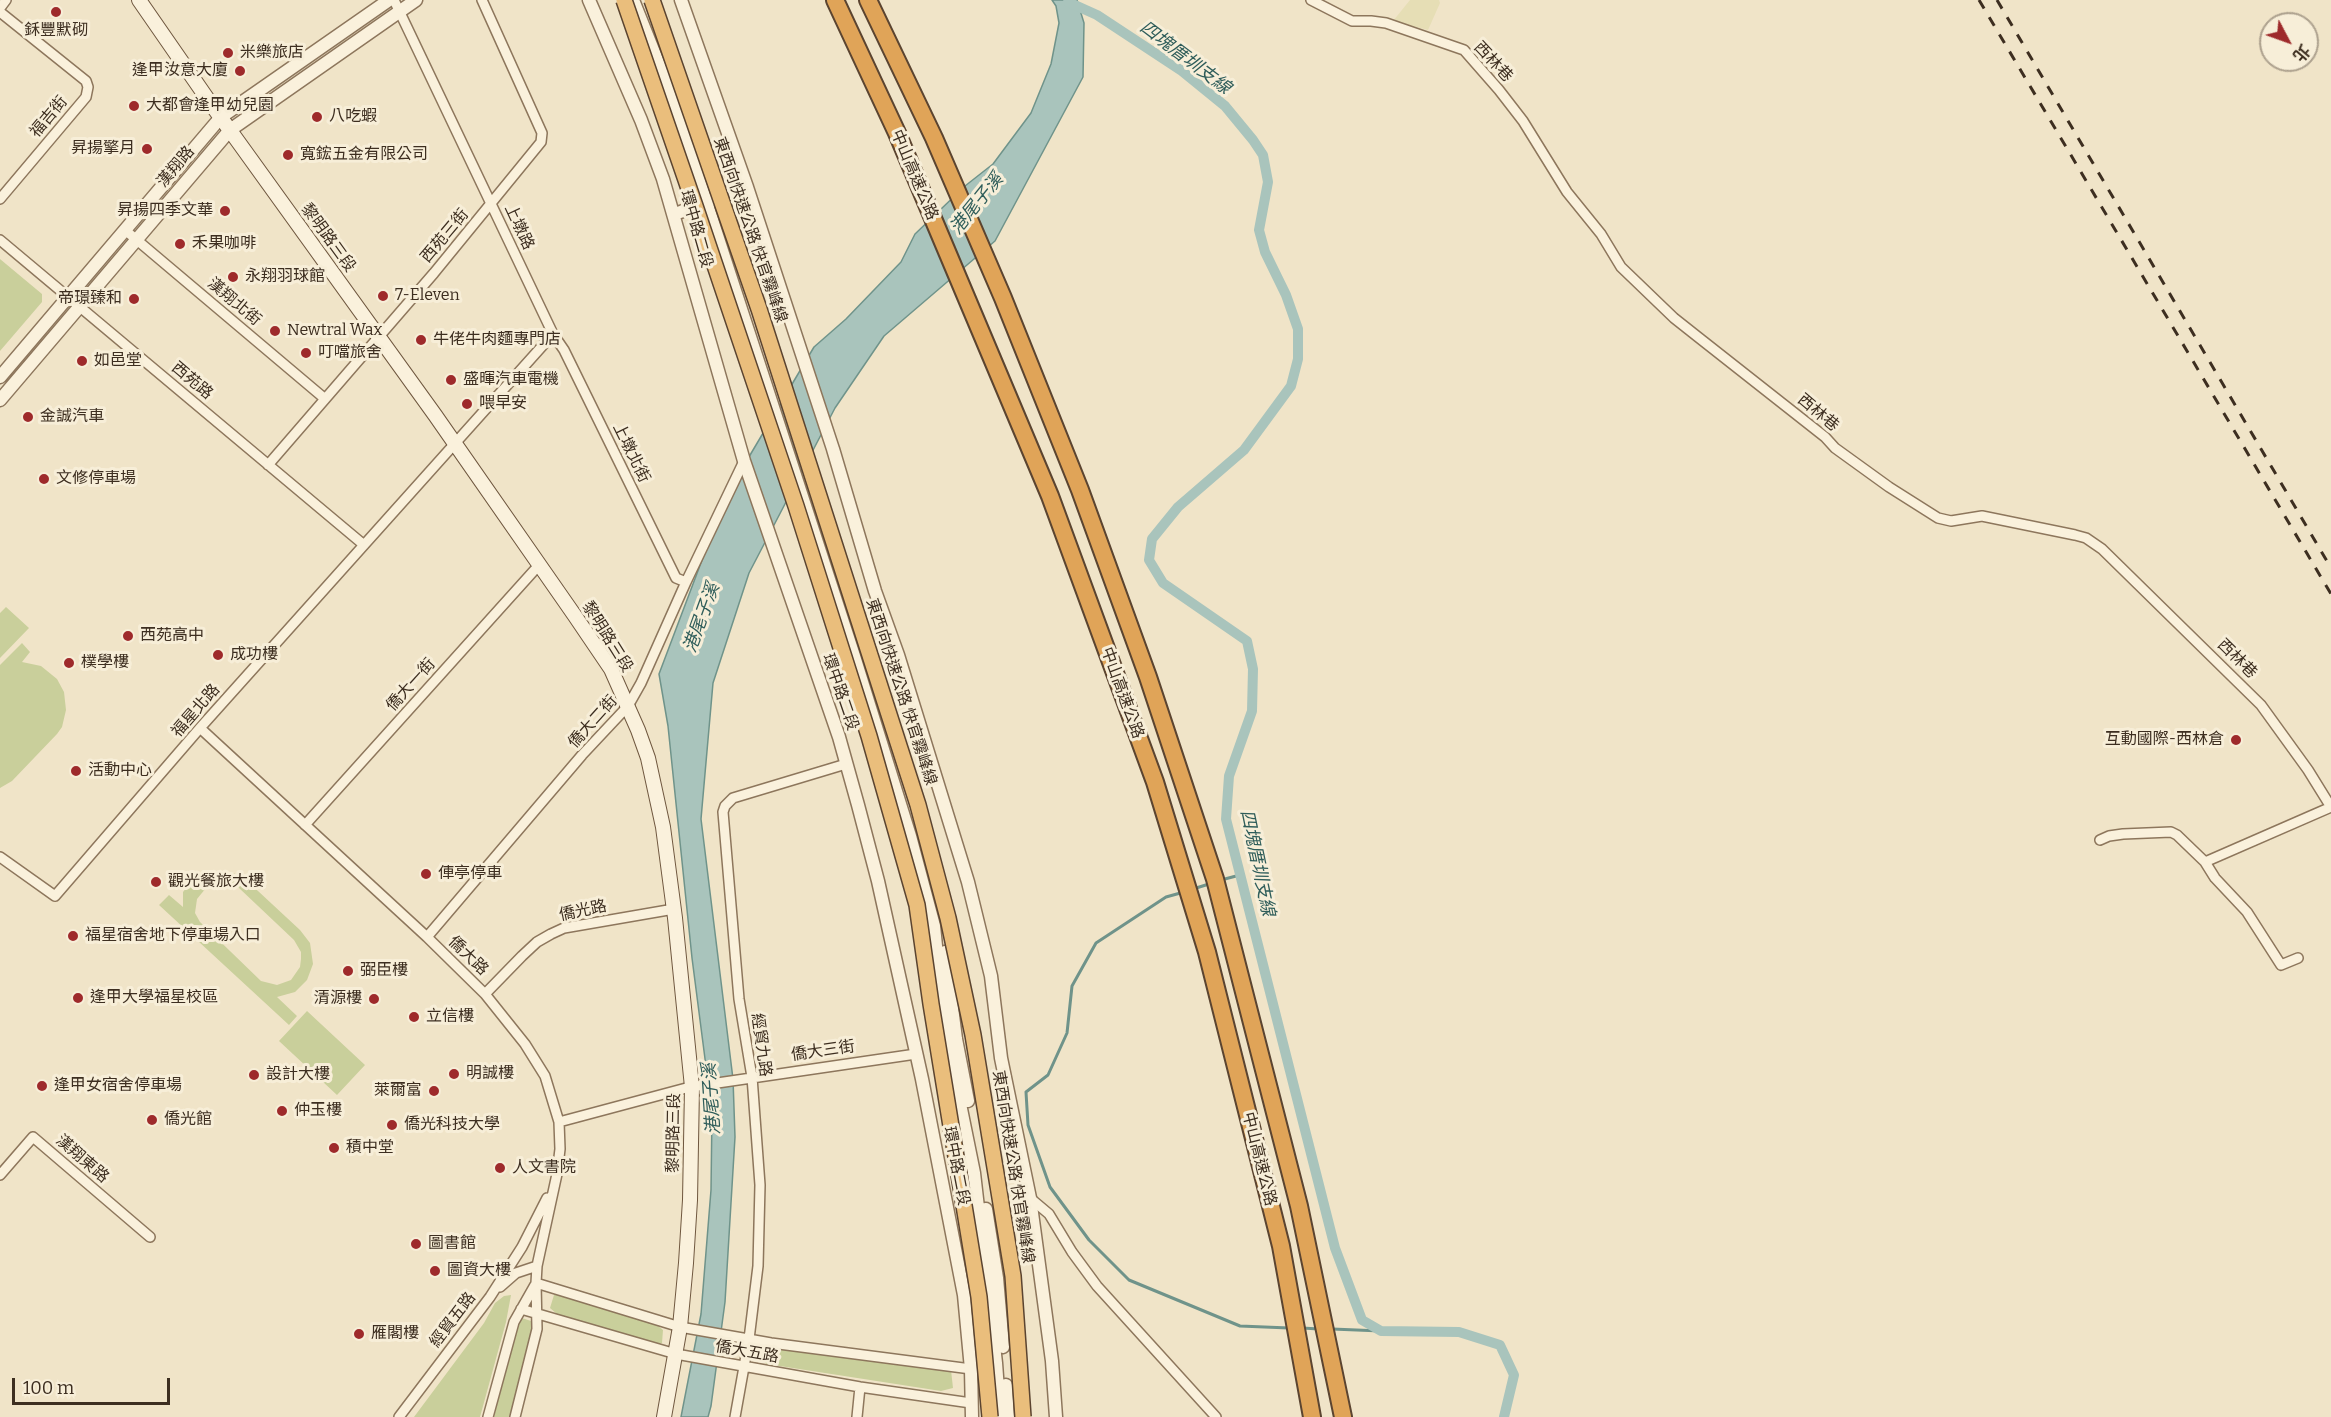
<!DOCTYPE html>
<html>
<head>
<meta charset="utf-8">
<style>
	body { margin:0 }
	#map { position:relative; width:2331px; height:1417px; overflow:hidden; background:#f0e4c8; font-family:Bitter,"Noto Sans TC",serif }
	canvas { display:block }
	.north { position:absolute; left:2259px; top:12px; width:60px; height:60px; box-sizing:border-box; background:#f7eed8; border:2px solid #ada18e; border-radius:50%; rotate:131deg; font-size:16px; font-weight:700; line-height:24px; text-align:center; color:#3d2e20 }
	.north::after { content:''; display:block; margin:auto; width:21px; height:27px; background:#9e2a2b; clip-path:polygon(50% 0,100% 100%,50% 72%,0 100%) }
	.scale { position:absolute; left:12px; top:1378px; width:158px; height:27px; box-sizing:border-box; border:3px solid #3d2e20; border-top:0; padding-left:8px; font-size:18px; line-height:21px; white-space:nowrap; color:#3d2e20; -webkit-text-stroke:4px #f7eed8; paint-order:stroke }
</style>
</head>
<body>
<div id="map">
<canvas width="2331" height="1417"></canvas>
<div class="north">北</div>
<div class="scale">100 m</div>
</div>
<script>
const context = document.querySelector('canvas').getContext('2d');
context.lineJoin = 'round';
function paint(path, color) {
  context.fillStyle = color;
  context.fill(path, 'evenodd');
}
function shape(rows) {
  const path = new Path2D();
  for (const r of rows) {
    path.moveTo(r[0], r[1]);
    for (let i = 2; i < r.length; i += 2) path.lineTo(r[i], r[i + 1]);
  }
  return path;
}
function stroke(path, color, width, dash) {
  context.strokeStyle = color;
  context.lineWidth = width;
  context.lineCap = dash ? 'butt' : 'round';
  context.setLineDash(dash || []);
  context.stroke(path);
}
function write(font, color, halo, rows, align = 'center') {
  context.font = font + ' Bitter,"Noto Sans TC",serif';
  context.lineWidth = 6;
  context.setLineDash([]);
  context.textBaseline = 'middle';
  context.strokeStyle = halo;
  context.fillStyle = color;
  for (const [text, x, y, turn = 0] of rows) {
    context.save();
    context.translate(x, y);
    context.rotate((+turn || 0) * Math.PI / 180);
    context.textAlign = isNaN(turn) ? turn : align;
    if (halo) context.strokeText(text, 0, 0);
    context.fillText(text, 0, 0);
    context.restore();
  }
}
const farmland = shape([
	[1410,0,1439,0,1440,3,1428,30,1393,21]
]);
const green = shape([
	[0,259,42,294,42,302,0,351],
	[6,607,29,628,0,658,0,613],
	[22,643,30,652,22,662,41,666,57,679,64,692,66,710,62,727,57,734,12,781,0,788,0,665],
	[212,872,233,873,244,878,300,930,310,943,313,964,307,980,295,992,277,997,297,1016,289,1025,159,905,169,895,183,907,183,892,187,887,199,878],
	[219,882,233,884,239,888,294,940,301,952,301,959,300,967,291,980,277,985,261,981,200,922,195,913,197,899,206,888],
	[307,1011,365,1065,337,1095,279,1041],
	[563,1294,657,1325,663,1330,662,1343,654,1345,557,1314,550,1308,554,1295],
	[511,1295,506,1322,480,1417,414,1417,484,1323,495,1303,504,1296],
	[522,1318,534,1322,511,1417,494,1417,517,1325],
	[770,1346,951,1370,953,1388,941,1391,767,1364,761,1360,763,1347]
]);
const water = shape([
	[1052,0,1077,0,1084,23,1083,77,995,241,884,336,835,408,749,573,713,683,701,819,733,1079,735,1137,725,1302,711,1406,708,1417,681,1417,701,1314,711,1190,712,1113,692,958,668,726,659,674,727,494,814,347,846,319,901,262,915,234,965,186,993,164,1031,113,1051,64,1059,23,1056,6,1052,0]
]);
const stream = shape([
	[1221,880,1240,875],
	[1193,889,1209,884],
	[1184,892,1166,897,1096,943,1072,986,1067,1033,1048,1075,1026,1092,1028,1125,1050,1187,1089,1240,1129,1280,1240,1326,1289,1328],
	[1302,1328,1319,1329],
	[1332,1329,1381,1331]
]);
const canal = shape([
	[1068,2,1097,15,1182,71,1225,106,1253,140,1263,155,1268,182,1259,230,1265,252,1286,295,1298,329,1298,359,1291,386,1244,450,1178,507,1152,539,1149,560,1163,583,1247,641,1253,669,1252,711,1229,776,1226,819,1335,1248,1362,1320,1381,1331,1459,1332,1500,1345,1514,1375,1504,1417]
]);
const minor = shape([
	[1311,0,1352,21,1371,21,1386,23,1464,50,1499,90,1523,121,1567,192,1601,234,1621,267,1674,318,1698,337,1825,437,1835,448,1889,487,1938,518,1951,521,1982,516,2075,535,2086,538,2102,549,2261,705,2308,770,2331,807],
	[0,8,6,0],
	[0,12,86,81,88,87,86,97,0,199],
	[125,230,324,398],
	[0,240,364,545],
	[553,334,564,350,676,578,686,582],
	[268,465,434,273,541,142,542,133,482,0],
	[200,728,427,937,485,994,525,1044,545,1076,559,1122,560,1149,557,1174,537,1266,536,1283,537,1329,515,1417],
	[305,825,539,565],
	[2100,840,2109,836,2123,834,2171,832,2177,835,2205,862,2215,878,2247,912,2281,965,2298,958],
	[0,857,55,896,200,728,553,334,394,0],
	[2205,862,2331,807],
	[427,937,582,755,628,706,641,683,686,582,744,461],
	[485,994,522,956,537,942,551,934,564,928,674,909],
	[559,1122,690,1087,916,1054],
	[0,1175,33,1137,150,1237],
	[1030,1198,1049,1214,1072,1252,1097,1286,1216,1417],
	[536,1283,680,1327,771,1343,971,1369],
	[500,1287,516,1273,537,1266],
	[521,1309,676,1354,860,1387,971,1403],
	[399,1417,490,1297,522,1247,547,1198],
	[488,1417,514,1322,535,1285],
	[735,1417,749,1339,758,1266,760,1185,752,1077,739,999,723,812,725,806,733,798,846,764],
	[857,1417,860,1387]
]);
const tertiary = shape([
	[589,0,641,120,663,179,744,461,839,737,858,805,878,881,922,1079,964,1295,971,1369,972,1417],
	[633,0,673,100,854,656,910,836,934,926,944,1025,974,1173,996,1363,1000,1417],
	[681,0,747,187,833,449,875,591,898,655,968,882,991,976,1001,1058,1030,1198,1052,1361,1056,1417],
	[675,214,747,187],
	[0,377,221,117,389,0],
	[0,400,230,130,416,0],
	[945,952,956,1039,968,1101],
	[986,1209,997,1278,1003,1347],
	[1006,1385,1008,1417]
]);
const secondary = shape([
	[139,0,211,104,435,415,575,616,611,669,638,730,648,758,663,827,675,918,692,1087,690,1200,686,1263,680,1327,664,1417]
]);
const motorway = shape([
	[835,0,897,133,1050,496,1155,782,1207,952,1281,1246,1312,1417],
	[868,0,934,138,1003,298,1080,490,1148,677,1215,879,1299,1206,1343,1417]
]);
const rail = shape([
	[1979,0,2331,594],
	[1997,0,2331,568]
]);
const trunkBridge = shape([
	[624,0,695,206,796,506,869,736,917,905,931,1004,979,1297,990,1417],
	[652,0,759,309,918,805,948,918,973,1035,1013,1276,1023,1417]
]);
const markers = [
	[56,12,6,"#9e2a2b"],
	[228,53,6,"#9e2a2b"],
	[240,71,6,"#9e2a2b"],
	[134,106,6,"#9e2a2b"],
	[317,117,6,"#9e2a2b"],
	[147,149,6,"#9e2a2b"],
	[288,155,6,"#9e2a2b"],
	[225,211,6,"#9e2a2b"],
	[180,244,6,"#9e2a2b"],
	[233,277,6,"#9e2a2b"],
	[383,296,6,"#9e2a2b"],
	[134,299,6,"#9e2a2b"],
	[275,331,6,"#9e2a2b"],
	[421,340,6,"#9e2a2b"],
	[306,353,6,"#9e2a2b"],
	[82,361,6,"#9e2a2b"],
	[451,380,6,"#9e2a2b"],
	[467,404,6,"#9e2a2b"],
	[28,417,6,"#9e2a2b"],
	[44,479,6,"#9e2a2b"],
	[128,636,6,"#9e2a2b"],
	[218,655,6,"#9e2a2b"],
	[69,663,6,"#9e2a2b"],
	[2236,740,6,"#9e2a2b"],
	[76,771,6,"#9e2a2b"],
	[426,874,6,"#9e2a2b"],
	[156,882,6,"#9e2a2b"],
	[73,936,6,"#9e2a2b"],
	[348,971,6,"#9e2a2b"],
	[78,998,6,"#9e2a2b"],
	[374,999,6,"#9e2a2b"],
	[414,1017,6,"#9e2a2b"],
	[454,1074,6,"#9e2a2b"],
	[254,1075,6,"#9e2a2b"],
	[42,1086,6,"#9e2a2b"],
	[434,1091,6,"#9e2a2b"],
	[282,1111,6,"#9e2a2b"],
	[152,1120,6,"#9e2a2b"],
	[392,1125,6,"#9e2a2b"],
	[334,1148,6,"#9e2a2b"],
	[500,1168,6,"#9e2a2b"],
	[416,1244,6,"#9e2a2b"],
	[435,1271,6,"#9e2a2b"],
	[359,1334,6,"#9e2a2b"]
];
const poiNames = [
	["鉌豐默砌",56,31,"center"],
	["米樂旅店",240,53],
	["逢甲汝意大廈",228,71,"right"],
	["大都會逢甲幼兒園",146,106],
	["八吃蝦",329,117],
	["昇揚擎月",135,149,"right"],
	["寬鋐五金有限公司",300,155],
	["昇揚四季文華",213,211,"right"],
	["禾果咖啡",192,244],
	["永翔羽球館",245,277],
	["7-Eleven",395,296],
	["帝璟臻和",122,299,"right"],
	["Newtral Wax",287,331],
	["牛佬牛肉麵專門店",433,340],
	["叮噹旅舍",318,353],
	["如邑堂",94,361],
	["盛暉汽車電機",463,380],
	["喂早安",479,404],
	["金誠汽車",40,417],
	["文修停車場",56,479],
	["西苑高中",140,636],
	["成功樓",230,655],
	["樸學樓",81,663],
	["互動國際-西林倉",2224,740,"right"],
	["活動中心",88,771],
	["俥亭停車",438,874],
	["觀光餐旅大樓",168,882],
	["福星宿舍地下停車場入口",85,936],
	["弼臣樓",360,971],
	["逢甲大學福星校區",90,998],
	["清源樓",362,999,"right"],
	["立信樓",426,1017],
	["明誠樓",466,1074],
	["設計大樓",266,1075],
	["逢甲女宿舍停車場",54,1086],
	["萊爾富",422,1091,"right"],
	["仲玉樓",294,1111],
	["僑光館",164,1120],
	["僑光科技大學",404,1125],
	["積中堂",346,1148],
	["人文書院",512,1168],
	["圖書館",428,1244],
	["圖資大樓",447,1271],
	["雁閣樓",371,1334]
];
const streetNames = [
	["西林巷",1493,62,47],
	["福吉街",49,117,-50],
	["漢翔路",176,167,-50],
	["中山高速公路",914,175,67],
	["上墩路",519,227,65],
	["環中路二段",696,229,74],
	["東西向快速公路 快官霧峰線",750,230,71],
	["西苑三街",445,236,-50],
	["黎明路三段",328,238,54],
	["漢翔北街",234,302,40],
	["西苑路",192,381,40],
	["西林巷",1818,413,40],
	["上墩北街",631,453,64],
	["黎明路三段",607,637,58],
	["西林巷",2237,659,45],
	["僑大一街",411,685,-48],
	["環中路二段",840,692,71],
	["東西向快速公路 快官霧峰線",901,692,72],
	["中山高速公路",1122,693,70],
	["福星北路",196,711,-49],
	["僑大二街",593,722,-48],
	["僑光路",583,911,-12],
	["僑大路",468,956,44],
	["經貿九路",761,1045,82],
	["僑大三街",823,1051,-8],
	["黎明路三段",674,1133,-89],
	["漢翔東路",82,1159,41],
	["中山高速公路",1259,1159,76],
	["環中路二段",956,1166,79],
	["東西向快速公路 快官霧峰線",1013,1167,81],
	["經貿五路",453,1320,-53],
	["僑大五路",747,1352,10]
];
const waterNames = [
	["四塊厝圳支線",1185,58,37],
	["港尾子溪",977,204,-51],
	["港尾子溪",702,618,-70],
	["四塊厝圳支線",1257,863,78],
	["港尾子溪",712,1099,-94]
];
paint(farmland, '#e6deb5');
paint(green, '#c9cf9b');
paint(water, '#a9c4bc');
stroke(water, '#6f938a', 1.5);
stroke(stream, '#6f938a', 3);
stroke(canal, '#a9c4bc', 10);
stroke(minor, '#8d765c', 12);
stroke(tertiary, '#8d765c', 15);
stroke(secondary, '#6f573f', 16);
stroke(motorway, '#5b4430', 20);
stroke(minor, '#faf1dc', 9);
stroke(tertiary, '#faf1dc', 12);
stroke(secondary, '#faf1dc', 14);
stroke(motorway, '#e0a458', 16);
stroke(rail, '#3d2e20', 3, [10, 10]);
stroke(trunkBridge, '#5b4430', 18, []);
stroke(trunkBridge, '#eabe7c', 15);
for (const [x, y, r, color] of markers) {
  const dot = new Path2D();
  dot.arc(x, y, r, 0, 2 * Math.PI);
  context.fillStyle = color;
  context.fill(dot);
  stroke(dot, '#f7eed8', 2);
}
write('16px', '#3d2e20', '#f7eed8', poiNames, 'left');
write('16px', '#3d2e20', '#f7eed8', streetNames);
write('italic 18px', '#2f5d5a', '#f7eed8', waterNames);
</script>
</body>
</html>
